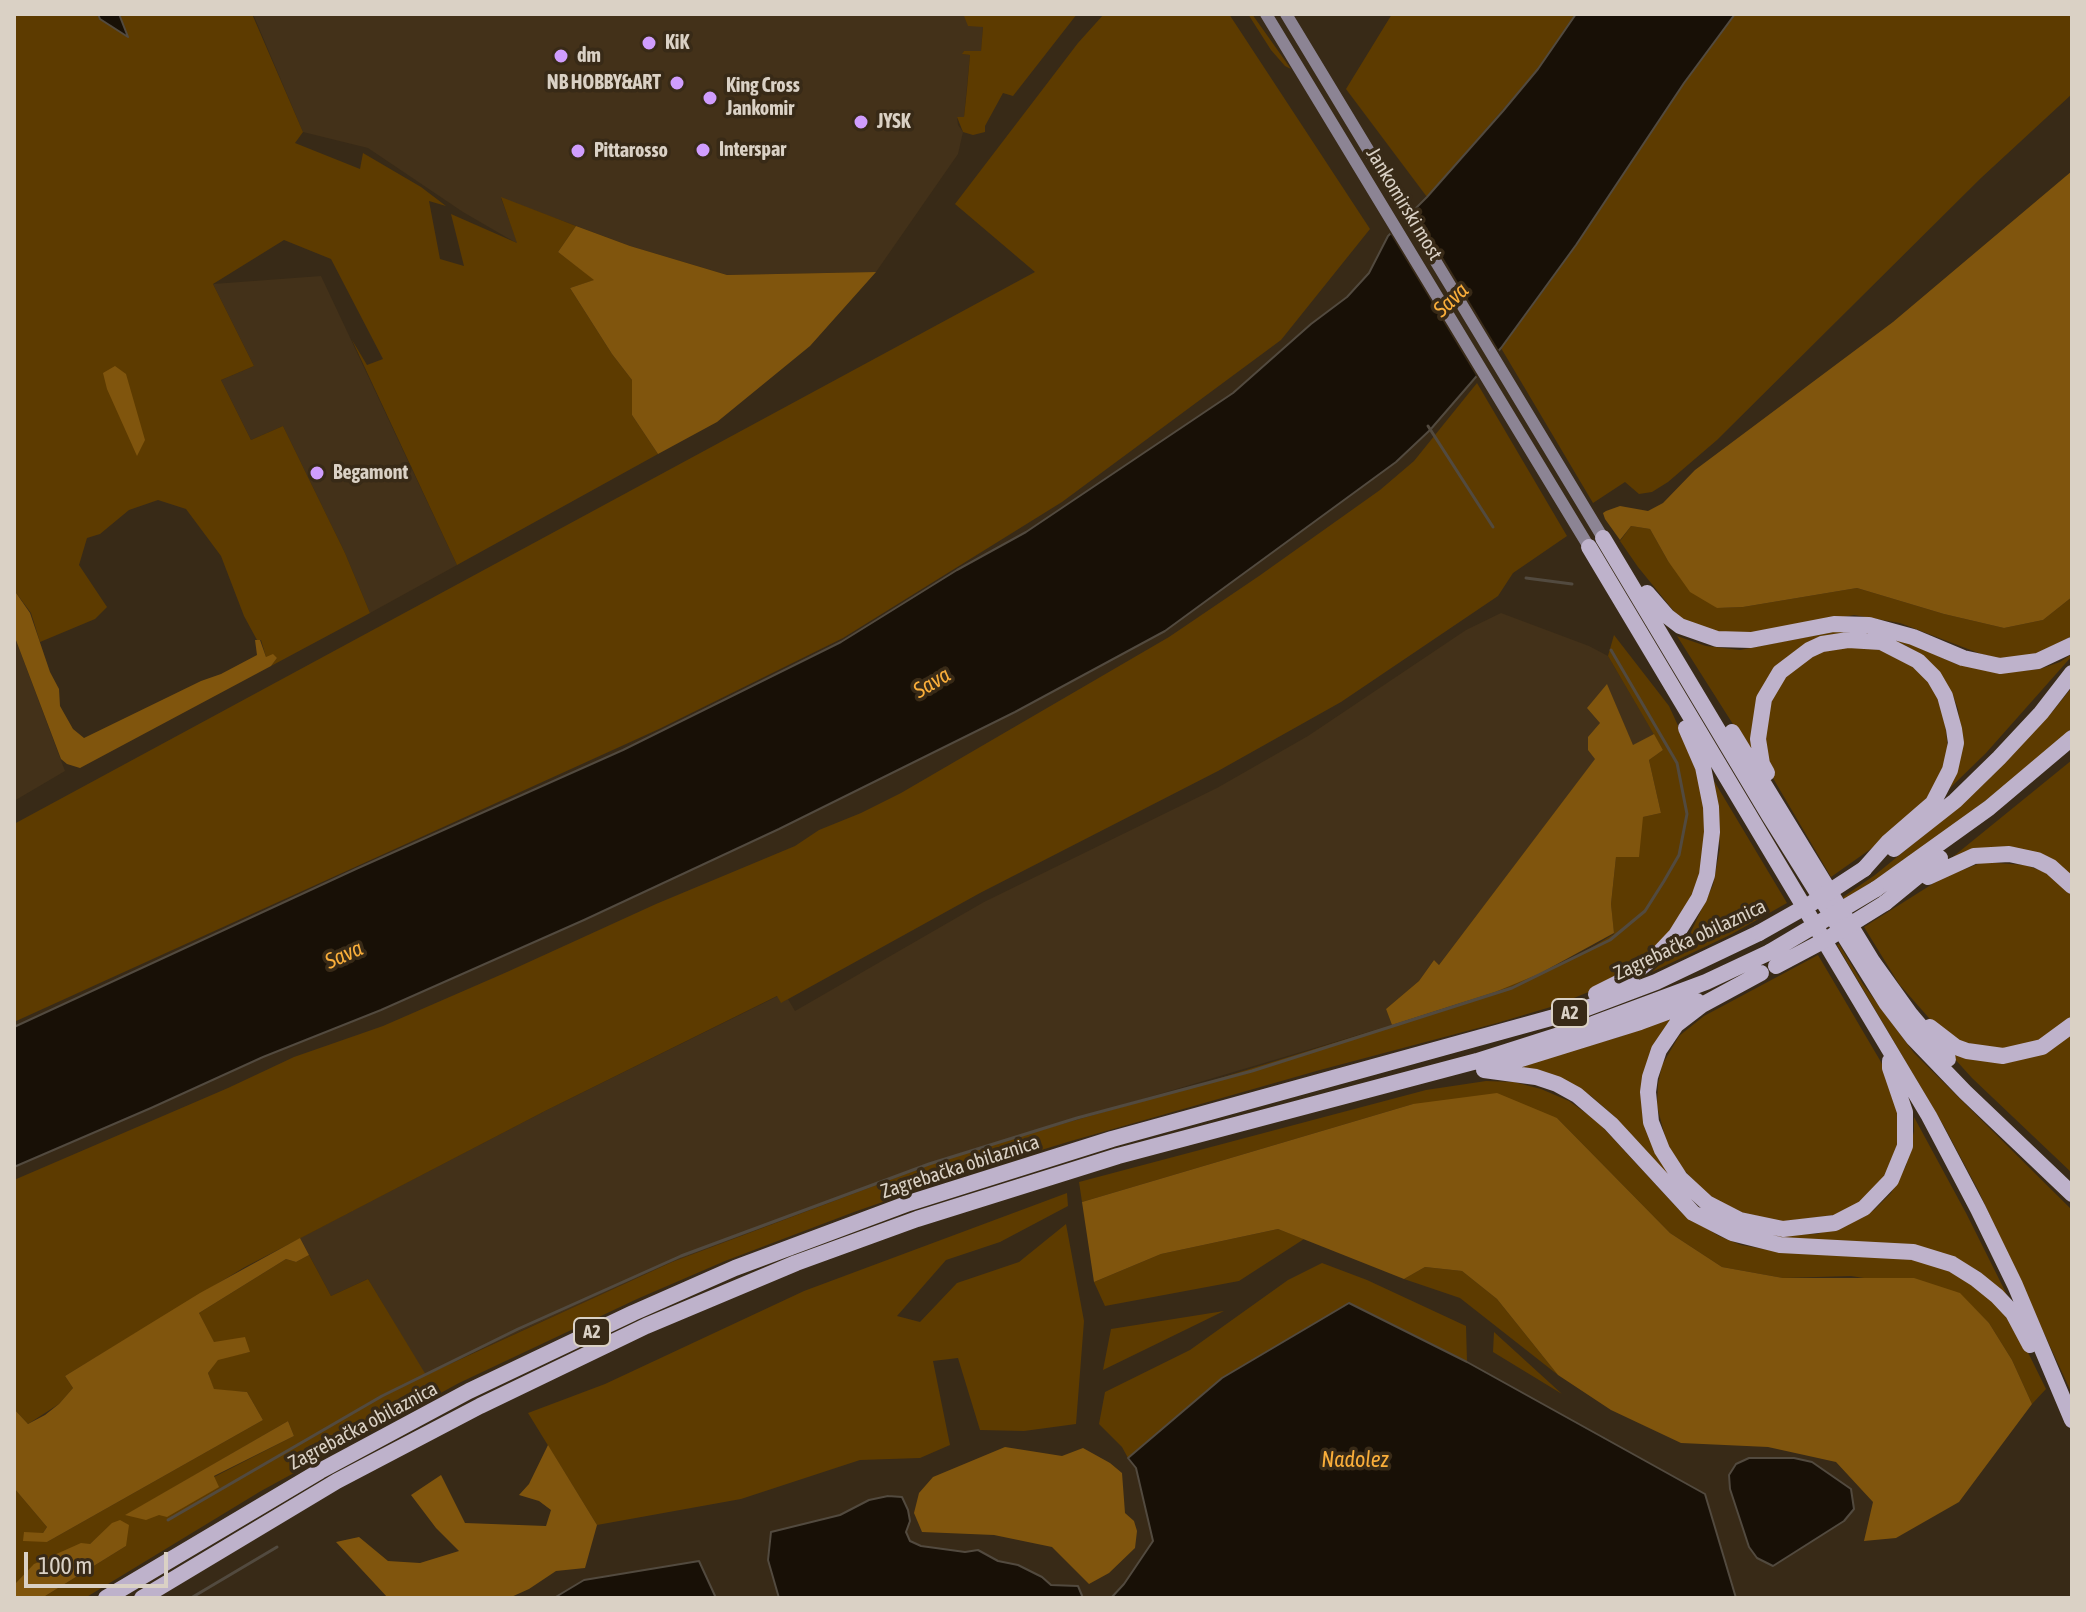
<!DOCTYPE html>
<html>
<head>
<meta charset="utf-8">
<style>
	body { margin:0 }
	#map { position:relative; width:2086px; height:1612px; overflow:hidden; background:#382a17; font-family:"Asap Condensed",sans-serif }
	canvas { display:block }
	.frame { position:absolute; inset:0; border:16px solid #dad1c5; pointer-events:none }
	.scale { position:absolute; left:24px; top:1552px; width:144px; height:36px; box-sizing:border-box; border:4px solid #dad1c5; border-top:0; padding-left:10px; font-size:24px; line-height:28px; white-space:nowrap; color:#dad1c5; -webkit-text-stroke:6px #382a17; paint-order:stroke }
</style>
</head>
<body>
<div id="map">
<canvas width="2086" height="1612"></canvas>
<div class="frame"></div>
<div class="scale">100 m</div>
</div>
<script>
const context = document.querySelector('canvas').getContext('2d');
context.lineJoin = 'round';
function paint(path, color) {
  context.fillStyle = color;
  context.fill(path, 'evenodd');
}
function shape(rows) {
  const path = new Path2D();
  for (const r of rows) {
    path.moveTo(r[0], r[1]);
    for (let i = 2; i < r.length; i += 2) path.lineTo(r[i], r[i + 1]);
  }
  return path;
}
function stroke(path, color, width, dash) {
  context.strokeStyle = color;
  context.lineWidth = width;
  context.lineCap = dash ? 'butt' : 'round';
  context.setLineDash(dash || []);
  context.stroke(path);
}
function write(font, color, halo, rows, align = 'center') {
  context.font = font + ' "Asap Condensed",sans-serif';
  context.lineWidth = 7;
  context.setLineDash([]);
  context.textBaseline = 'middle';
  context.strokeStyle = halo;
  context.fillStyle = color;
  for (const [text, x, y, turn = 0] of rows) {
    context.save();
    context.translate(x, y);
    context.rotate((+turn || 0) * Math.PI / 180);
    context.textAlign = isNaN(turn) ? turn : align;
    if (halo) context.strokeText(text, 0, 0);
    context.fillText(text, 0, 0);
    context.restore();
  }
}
const built = shape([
	[253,14,970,14,983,27,981,52,964,51,963,54,970,55,964,117,957,117,958,125,963,132,958,154,876,272,727,275,630,246,501,198,518,244,463,212,368,148,303,132],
	[321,276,457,565,370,613,345,553,283,426,251,440,221,380,254,366,213,284],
	[1501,613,1589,646,1608,656,1654,734,1633,746,1607,685,1596,759,1439,965,1434,960,1419,981,1386,1009,1392,1025,964,1152,672,1262,425,1375,368,1279,331,1296,300,1238,545,1111,778,996,781,1002,788,999,795,1011,984,902,1217,788,1308,736,1466,630],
	[14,635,65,771,14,801]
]);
const green = shape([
	[14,14,252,14,303,132,295,143,360,169,363,153,421,187,446,206,429,201,440,259,464,266,451,214,517,243,501,197,576,226,558,252,595,280,570,288,612,354,632,380,632,415,658,454,457,565,352,340,367,365,383,359,331,259,284,240,213,284,254,366,221,380,251,440,283,426,345,553,370,613,271,666,277,658,266,657,261,640,257,640,244,616,221,556,186,509,158,500,129,510,100,534,87,538,79,565,107,607,95,619,40,642,31,613,14,590],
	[970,14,1077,14,1013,96,1003,93,985,126,985,132,973,135,963,132,957,117,964,117,967,89,970,55,962,54,964,51,981,51,983,27,968,26,964,16],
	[1104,14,1229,14,1370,229,1281,340,1062,502,843,638,659,729,14,1022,14,824,1035,272,955,204,1078,43],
	[1248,14,1252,14,1291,69,1285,66,1271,50],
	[1392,14,1576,14,1538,69,1427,197,1346,89],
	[1735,14,2072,14,2072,94,1981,178,1717,440,1668,482,1652,492,1639,494,1625,482,1593,503,1501,348,1550,282,1684,83],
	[1477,383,1567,536,1513,573,1498,596,1341,702,1218,771,980,893,781,1003,777,996,545,1111,245,1267,65,1376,73,1388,59,1404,28,1424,14,1409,14,1180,228,1088,294,1057,383,1026,507,972,656,904,795,846,819,830,861,813,901,793,1169,637,1259,576,1380,490,1414,461],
	[1631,526,1650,529,1668,561,1717,608,1743,607,1857,588,1944,614,2004,628,2043,620,2072,597,2072,636,2038,653,2021,657,1998,658,1981,654,1900,623,1854,615,1753,634,1730,634,1708,630,1681,620,1638,567,1620,541],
	[1843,630,1859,630,1915,645,1956,664,2001,673,2040,669,2060,662,2072,654,2072,656,1986,753,1949,789,1957,772,1962,739,1958,709,1952,693,1920,655,1907,646,1894,641,1827,637,1756,703,1752,736,1757,762,1677,636,1706,646,1740,650],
	[1614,635,1669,706,1698,769,1705,806,1705,854,1695,896,1656,949,1606,985,1554,1006,1497,1023,1320,1070,1071,1141,969,1172,854,1212,725,1261,637,1299,459,1383,261,1491,85,1598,42,1598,126,1546,113,1523,90,1544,81,1544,35,1564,14,1585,14,1488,47,1527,43,1533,47,1542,263,1420,247,1392,214,1390,208,1373,218,1359,250,1352,214,1343,199,1313,286,1259,296,1262,309,1255,331,1296,368,1279,426,1375,672,1262,964,1152,1188,1088,1444,1009,1539,974,1584,952,1614,934,1611,904,1616,857,1643,817,1661,813,1649,760,1663,750,1608,656],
	[288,1421,294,1436,214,1477,218,1486,163,1515,126,1515],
	[1843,645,1890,651,1924,675,1943,704,1948,750,1943,770,1933,792,1882,841,1831,877,1770,773,1765,752,1764,715,1780,682,1805,658],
	[2072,687,2072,728,2037,760,1918,854,1845,901,1843,897,1875,875,1957,808,2053,711],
	[2072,760,2072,877,2043,858,1949,860],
	[1714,781,1787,903,1732,934,1652,972,1689,936,1713,885,1720,848],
	[1983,862,2025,865,2045,872,2060,882,2072,896,2072,1016,2058,1031,2039,1042,1994,1050,1960,1041,1936,1026,1899,984,1864,927,1942,878],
	[1839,944,1863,984,1914,1053,2072,1210,2072,1394,1979,1192,1945,1128,1854,974,1837,945],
	[1818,955,1881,1062,1892,1088,1897,1109,1898,1143,1885,1176,1855,1207,1841,1214,1780,1222,1752,1217,1719,1203,1704,1191,1683,1169,1667,1144,1657,1106,1658,1084,1662,1065,1679,1036,1704,1016],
	[1684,1012,1674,1022,1645,1119,1709,1214,1663,1172,1615,1117,1591,1096,1569,1083,1512,1067,1619,1037],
	[2072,1034,2072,1173,1972,1078,1934,1036,1974,1060,2008,1063,2048,1051],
	[1486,1081,1514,1082,1541,1089,1569,1101,1597,1121,1683,1214,1719,1236,1741,1245,1775,1251,1892,1256,1922,1261,1952,1272,1977,1287,1999,1307,2017,1330,2046,1389,2032,1404,2012,1360,1989,1323,1959,1293,1851,1276,1783,1278,1722,1267,1670,1233,1557,1118,1413,1104,1082,1202,1079,1182,1426,1090],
	[1914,1117,1966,1213,2010,1301,1980,1272,1964,1263,1916,1246,1786,1239,1770,1235,1817,1234,1861,1218,1874,1210,1891,1193,1906,1166,1914,1131],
	[1067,1193,1068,1206,1000,1242,946,1260,897,1316,920,1322,957,1283,1019,1262,1066,1224,1084,1321,1076,1424,1024,1431,980,1430,958,1358,933,1361,950,1445,920,1458,860,1460,741,1499,597,1525,528,1413,605,1384,804,1291],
	[1278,1229,1304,1239,1239,1281,1105,1306,1094,1282,1161,1254],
	[1322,1263,1367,1280,1466,1326,1467,1362,1349,1303,1222,1378,1128,1458,1122,1447,1099,1424,1105,1392,1190,1350,1288,1280],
	[1425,1267,1462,1271,1497,1299,1558,1375,1460,1298,1404,1279],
	[1224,1311,1103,1370,1111,1329],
	[1494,1332,1562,1394,1493,1352]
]);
const forest = shape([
	[2072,171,2072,597,2043,620,2004,628,1944,614,1857,588,1743,607,1717,608,1690,592,1668,561,1650,529,1631,526,1620,540,1605,519,1603,513,1606,511,1620,506,1648,511,1663,503,1695,470,1893,322],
	[576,226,630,246,727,275,876,272,810,346,717,422,658,454,632,415,632,380,612,354,570,288,594,280,558,252],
	[115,366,126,374,145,440,137,456,107,389,103,373],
	[14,590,30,613,50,672,59,689,60,706,73,729,84,738,201,681,221,674,257,655,255,640,260,640,266,657,273,654,277,658,271,666,80,768,67,764,61,759,14,635],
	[1607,684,1633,745,1654,734,1663,750,1649,760,1661,813,1643,817,1639,857,1616,857,1611,904,1614,933,1539,974,1495,992,1392,1025,1386,1009,1419,981,1434,960,1439,965,1595,759,1588,750,1588,737,1600,723,1587,708],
	[1497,1093,1557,1118,1670,1233,1722,1267,1783,1278,1914,1278,1960,1293,1989,1323,2012,1360,2032,1404,1959,1502,1896,1538,1864,1541,1873,1502,1836,1462,1768,1447,1681,1443,1611,1410,1558,1375,1497,1299,1462,1271,1425,1267,1404,1279,1278,1229,1161,1254,1094,1282,1082,1202,1413,1104],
	[300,1238,309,1255,296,1262,286,1259,199,1313,214,1342,245,1337,250,1352,218,1360,208,1373,214,1389,247,1392,263,1420,47,1542,23,1541,24,1532,43,1533,47,1527,14,1488,14,1409,28,1424,45,1415,59,1404,73,1388,65,1376,200,1293],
	[288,1421,294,1436,214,1476,219,1487,167,1517,159,1515,146,1520,125,1515],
	[548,1445,597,1525,585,1568,556,1571,529,1589,509,1598,388,1598,336,1542,359,1537,388,1561,420,1563,459,1551,436,1528,411,1495,441,1475,465,1523,546,1526,551,1510,539,1501,519,1495,529,1484],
	[1005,1447,1062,1456,1083,1448,1110,1463,1122,1473,1125,1513,1134,1521,1137,1531,1135,1548,1109,1573,1089,1584,1052,1547,994,1535,922,1532,914,1513,919,1493,933,1477],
	[120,1520,129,1525,126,1546,42,1598,14,1598,14,1585,34,1564,81,1543,90,1544,112,1523]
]);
const water = shape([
	[98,14,119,14,128,37,100,19,98,14],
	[1576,14,1735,14,1684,83,1576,245,1501,348,1430,430,1396,462,1165,631,1015,712,779,829,584,920,381,1010,263,1057,151,1108,14,1167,14,1027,356,869,623,750,841,642,957,570,1026,532,1233,393,1311,324,1347,297,1369,273,1388,236,1427,197,1503,111,1538,69,1576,14],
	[1349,1303,1467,1362,1705,1494,1736,1598,1111,1598,1124,1584,1153,1541,1136,1468,1128,1458,1222,1378,1349,1303],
	[1749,1458,1794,1458,1812,1462,1851,1489,1854,1509,1844,1521,1773,1566,1757,1558,1749,1547,1730,1489,1729,1475,1736,1464,1749,1458],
	[888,1496,902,1497,908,1510,910,1521,906,1532,910,1541,921,1546,965,1552,978,1550,998,1561,1018,1565,1042,1577,1051,1585,1078,1586,1083,1598,779,1598,768,1560,771,1532,840,1515,869,1500,888,1496],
	[699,1561,716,1598,554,1598,584,1580,699,1561]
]);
const pier = shape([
	[1412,206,1501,354,1478,379,1388,230]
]);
const stream = shape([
	[1428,426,1493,527],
	[1526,578,1572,584],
	[168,1520,382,1396,518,1329,681,1256,929,1164,1077,1118,1252,1071,1512,988,1610,940,1645,911,1664,881,1679,855,1687,814,1677,763,1611,650],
	[191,1598,277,1547]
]);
const secondary = shape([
	[1266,14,1589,547],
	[1286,14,1603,538]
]);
const highway = shape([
	[1603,538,1770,817,1887,1004,1913,1038,1965,1092,2072,1194],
	[1589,547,1929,1116,1978,1209,2015,1285,2072,1420],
	[1647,593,1667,616,1680,626,1717,639,1751,640,1834,624,1869,625,1913,637,1963,658,2000,666,2038,661,2072,645],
	[1732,732,1872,961,1910,1014,1948,1059],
	[1767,773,1762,764,1758,739,1764,699,1780,672,1809,650,1822,644,1848,640,1881,642,1918,661,1934,677,1945,696,1954,729,1956,743,1950,770,1933,803,1888,842,1864,869],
	[1894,849,1955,801,1999,758,2041,713,2072,673],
	[1928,877,1974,856,2009,854,2037,860,2051,867,2072,886],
	[1876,889,1989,808,2072,738],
	[1885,903,1940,858],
	[1761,973,1702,1005,1676,1025,1659,1050,1650,1077,1648,1092,1651,1122,1662,1150,1680,1178,1707,1203,1740,1220,1783,1229,1835,1223,1864,1208,1891,1180,1905,1146,1905,1112,1890,1068,1890,1061],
	[1596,994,1628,978,1659,953,1676,935,1699,898,1707,875,1712,832,1711,807,1703,767,1686,728],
	[1930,1027,1956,1047,1967,1051,2003,1056,2042,1047,2072,1025],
	[1495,1067,1640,1022,1697,1001],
	[1484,1070,1536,1077,1557,1084,1577,1095,1611,1124,1693,1213,1732,1233,1780,1245,1913,1252,1952,1264,1976,1279,1997,1296,2013,1313,2030,1345],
	[106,1598,320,1471,469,1391,633,1313,735,1268,909,1203,1112,1139,1587,1008,1656,982,1759,933],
	[142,1598,337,1481,480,1406,646,1326,796,1263,917,1219,1118,1156,1477,1061,1593,1024,1706,982,1770,952]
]);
const highwayBridge = shape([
	[1759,933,1812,903,1864,869],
	[1770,952,1876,889],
	[1776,966,1827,939,1885,903]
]);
const markers = [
	[649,43,8,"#d09dfe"],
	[561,56,8,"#d09dfe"],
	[677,83,8,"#d09dfe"],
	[710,98,8,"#d09dfe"],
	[861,122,8,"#d09dfe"],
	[703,150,8,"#d09dfe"],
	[578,151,8,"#d09dfe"],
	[317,473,8,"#d09dfe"]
];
const shields = [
	[1570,1013,36],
	[592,1332,36]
];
const shieldNames = [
	["A2",1570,1013],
	["A2",592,1332]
];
const poiNames = [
	["KiK",665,43],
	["dm",577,56],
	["NB HOBBY&ART",661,83,"right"],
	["King Cross",726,86],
	["Jankomir",726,109],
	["JYSK",877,122],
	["Interspar",719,150],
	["Pittarosso",594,151],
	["Begamont",333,473]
];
const streetNames = [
	["Jankomirski most",1404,204,59],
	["Zagrebačka obilaznica",1690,940,-25],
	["Zagrebačka obilaznica",960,1167,-18],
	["Zagrebačka obilaznica",363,1426,-28]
];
const waterNames = [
	["Sava",1451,300,-43],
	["Sava",932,683,-31],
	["Sava",344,955,-24],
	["Nadolez",1355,1460]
];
paint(built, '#433119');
paint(green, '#5d3b00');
paint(forest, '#80550d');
paint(water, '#181006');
stroke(water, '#524a3f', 2);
paint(pier, '#382a17');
stroke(stream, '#524a3f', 3);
stroke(secondary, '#8c8494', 12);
stroke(highway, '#beb2cb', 16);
stroke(highwayBridge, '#beb2cb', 16);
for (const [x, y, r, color] of markers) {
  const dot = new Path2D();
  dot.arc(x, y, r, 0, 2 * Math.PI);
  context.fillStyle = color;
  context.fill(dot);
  stroke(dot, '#382a17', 3);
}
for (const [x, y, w] of shields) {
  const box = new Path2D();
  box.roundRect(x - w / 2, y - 14, w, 28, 6);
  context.fillStyle = '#382a17';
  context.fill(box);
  stroke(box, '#dad1c5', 2);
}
write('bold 18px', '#dad1c5', null, shieldNames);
write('bold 20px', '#dad1c5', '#382a17', poiNames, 'left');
write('20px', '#dad1c5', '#382a17', streetNames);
write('italic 22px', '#faae3a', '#382a17', waterNames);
</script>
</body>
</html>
